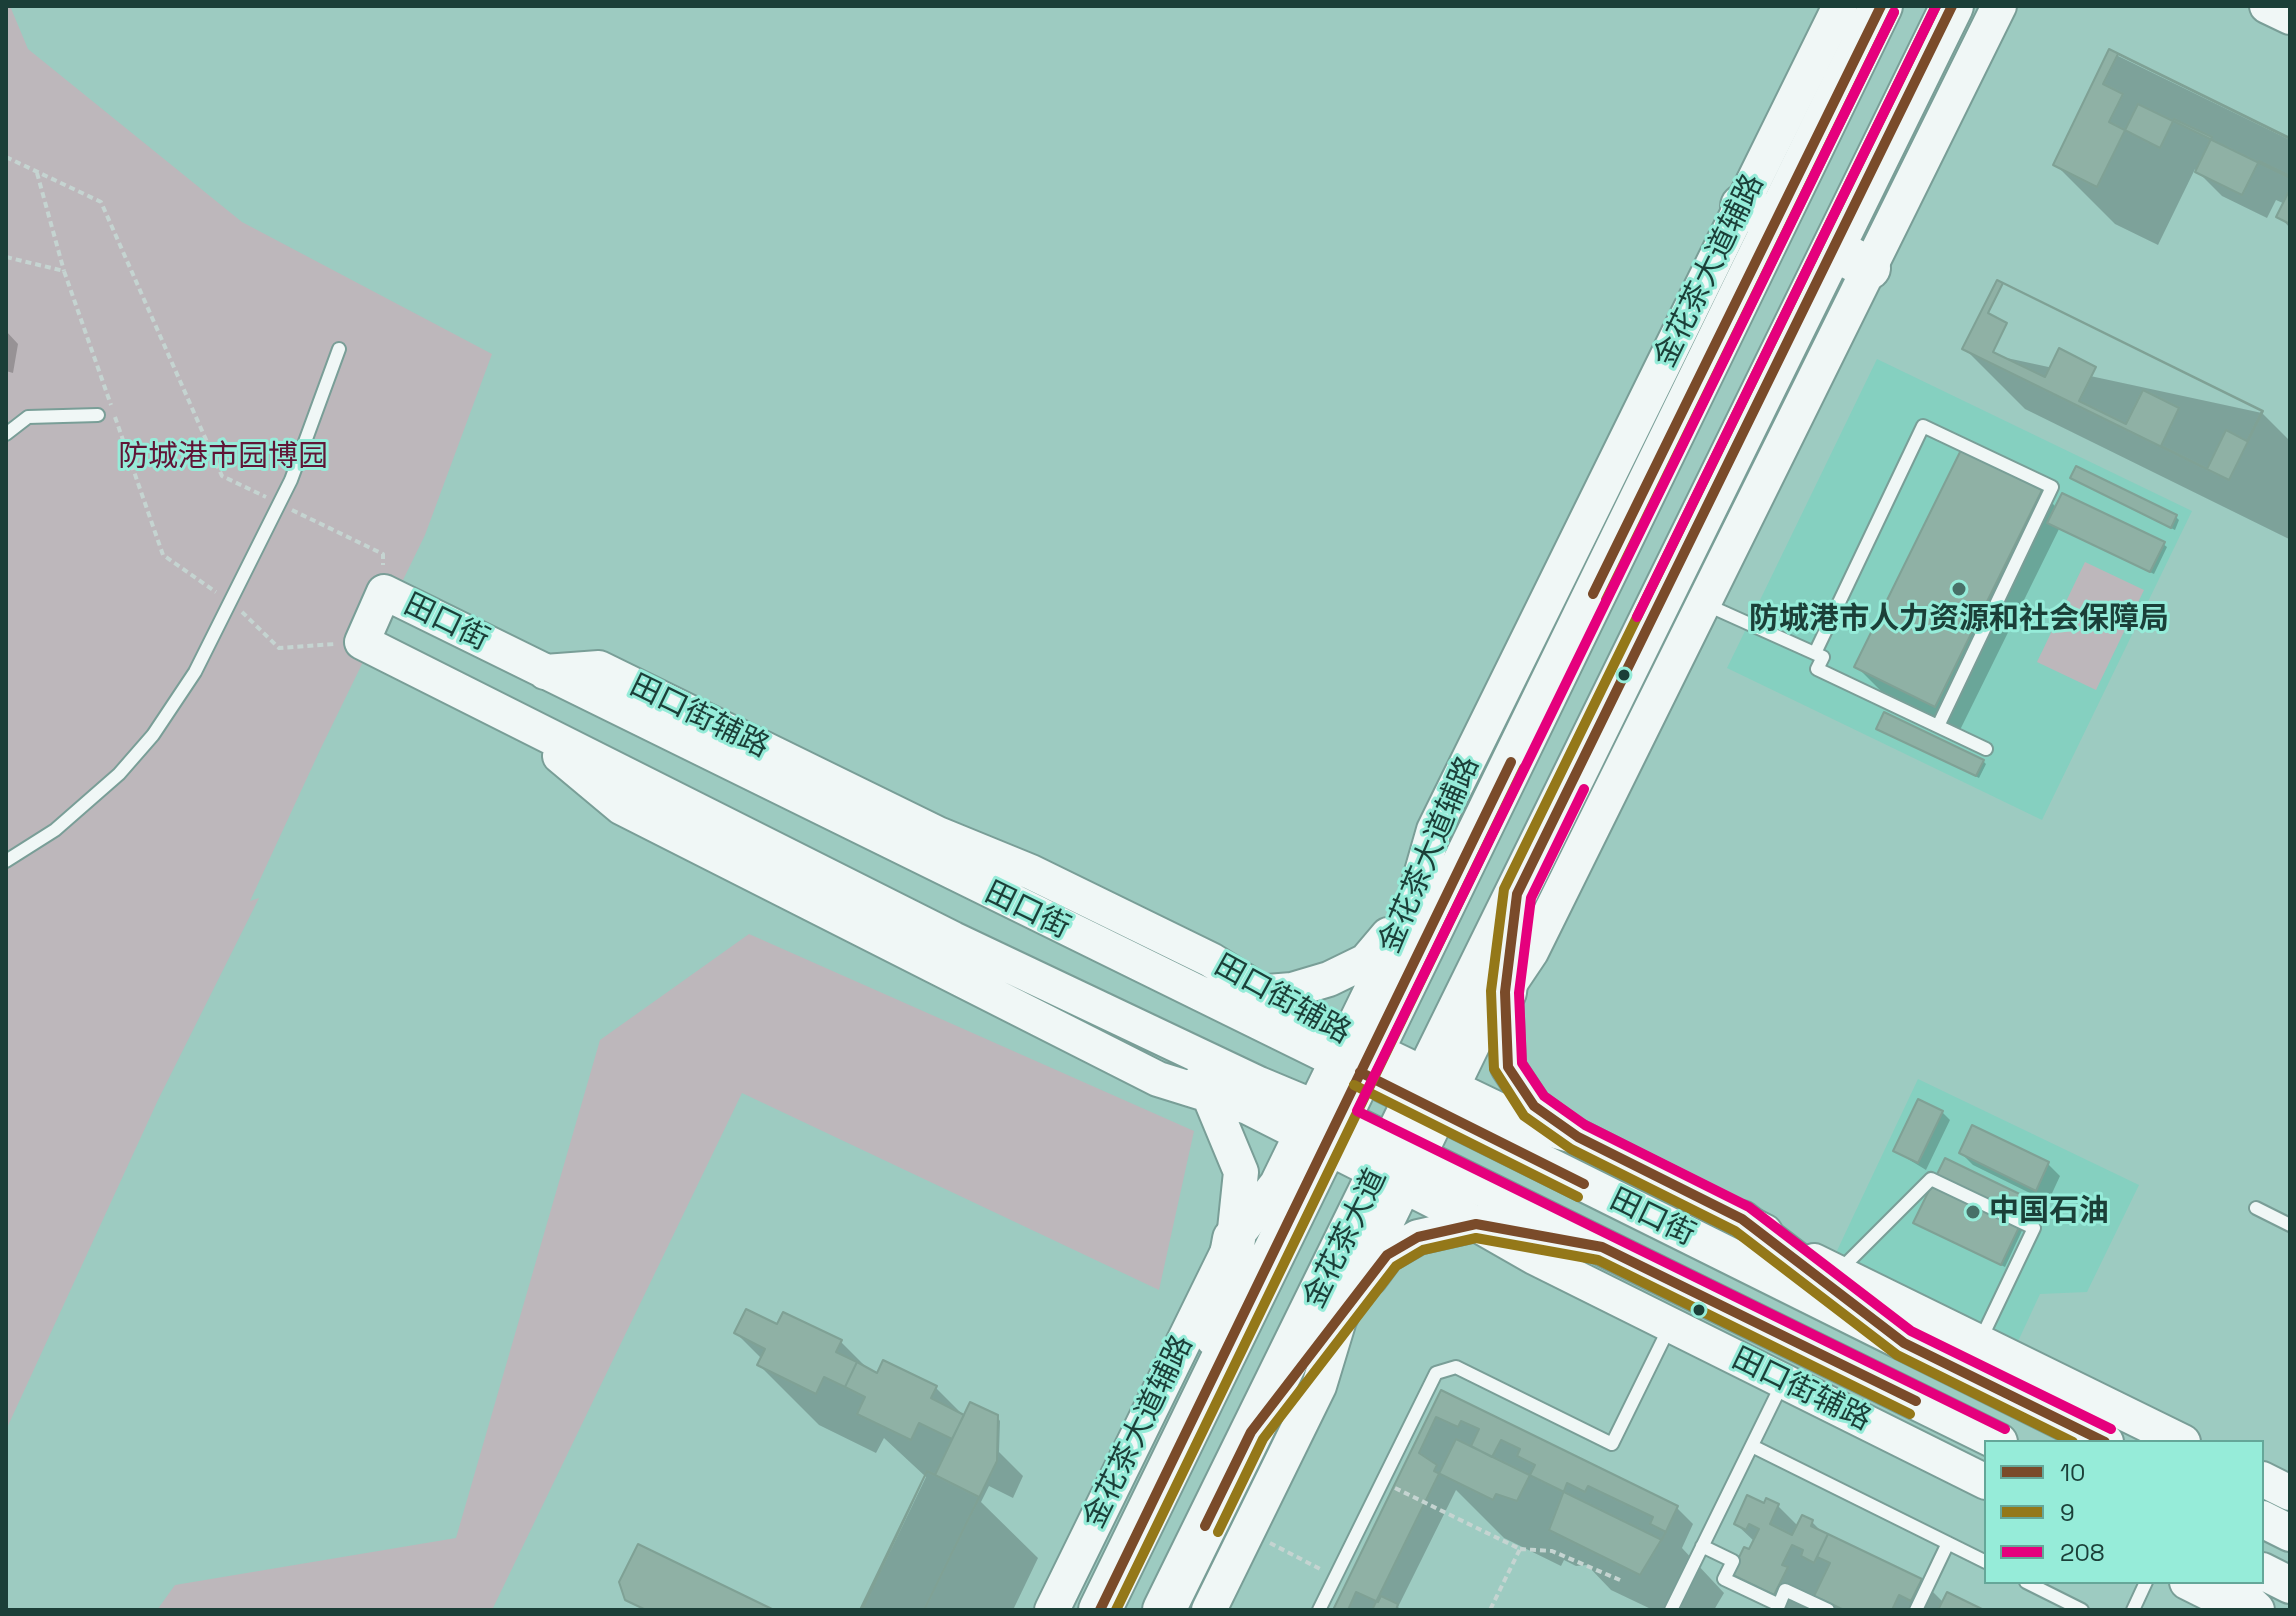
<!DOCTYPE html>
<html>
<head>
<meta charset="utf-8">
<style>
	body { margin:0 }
	#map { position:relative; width:2296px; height:1616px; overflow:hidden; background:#9dcbc1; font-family:"Space Grotesk",sans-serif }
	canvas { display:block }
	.frame { position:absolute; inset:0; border:8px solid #1b3f38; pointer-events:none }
	.legend { position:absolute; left:1984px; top:1440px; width:280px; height:144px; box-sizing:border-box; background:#96ecd9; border:2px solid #65a799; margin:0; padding:10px 14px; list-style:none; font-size:24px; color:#1b3f38 }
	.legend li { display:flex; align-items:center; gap:16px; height:40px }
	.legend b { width:40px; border:2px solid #65a799 }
</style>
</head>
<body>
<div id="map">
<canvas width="2296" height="1616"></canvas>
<div class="frame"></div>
<ul class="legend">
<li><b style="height:10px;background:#7a4b2a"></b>10</li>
<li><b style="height:10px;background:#947819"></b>9</li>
<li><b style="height:10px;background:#e5007d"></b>208</li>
</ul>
</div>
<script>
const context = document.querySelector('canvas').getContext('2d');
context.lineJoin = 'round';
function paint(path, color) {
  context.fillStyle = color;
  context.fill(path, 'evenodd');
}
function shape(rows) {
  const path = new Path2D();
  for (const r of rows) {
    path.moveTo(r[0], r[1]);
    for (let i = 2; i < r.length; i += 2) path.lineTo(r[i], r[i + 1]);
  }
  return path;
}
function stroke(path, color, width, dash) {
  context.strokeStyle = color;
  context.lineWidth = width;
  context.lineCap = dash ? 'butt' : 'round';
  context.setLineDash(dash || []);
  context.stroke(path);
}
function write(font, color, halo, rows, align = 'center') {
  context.font = font + ' "Space Grotesk","Noto Sans SC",sans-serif';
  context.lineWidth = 6;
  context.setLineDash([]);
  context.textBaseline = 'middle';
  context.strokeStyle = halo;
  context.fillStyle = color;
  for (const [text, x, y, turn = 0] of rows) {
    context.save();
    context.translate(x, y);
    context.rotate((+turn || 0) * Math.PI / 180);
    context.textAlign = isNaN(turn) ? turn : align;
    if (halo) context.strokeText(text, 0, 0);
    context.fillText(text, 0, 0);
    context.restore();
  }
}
const built = shape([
	[1877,359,2192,511,2042,820,1727,668],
	[1918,1079,2139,1185,2087,1292,2040,1294,2014,1350,1834,1257]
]);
const green = shape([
	[6,6,10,6,28,49,242,222,492,354,425,535,320,750,250,901,259,898,158,1100,6,1430],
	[2085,562,2144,590,2096,690,2037,662],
	[749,934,1194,1131,1159,1290,742,1093,492,1610,157,1610,175,1585,456,1538,600,1040]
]);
const shadow = shape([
	[2110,52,2290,140,2290,228,2279,216,2285,204,2276,200,2267,218,2222,196,2195,169,2158,245,2115,224,2055,164],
	[6,331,18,344,13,373,6,371],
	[1965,349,2262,413,2290,441,2289,539,2025,409],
	[2072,478,2176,517,2179,520,2175,530],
	[2041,492,2057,508,2163,544,2167,547,2154,574,2059,529,1960,730,1881,691,1856,666],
	[1882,731,1983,761,1986,764,1979,778],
	[1942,1112,1950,1120,1926,1170,1895,1151],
	[1961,1153,2048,1164,2060,1176,2048,1202,1973,1165],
	[2031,1202,2034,1205,2005,1267,1919,1226],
	[778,1327,841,1342,870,1371,936,1388,965,1417,997,1417,1000,1421,999,1452,1023,1476,1013,1498,989,1486,981,1502,1038,1558,1013,1610,862,1610,926,1477,884,1438,876,1453,819,1425,759,1365,762,1359,736,1333],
	[1442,1393,1677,1508,1693,1524,1682,1548,1724,1593,1714,1610,1653,1610,1611,1590,1587,1565,1576,1566,1564,1560,1561,1566,1504,1538,1456,1490,1398,1607,1401,1610,1335,1610],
	[1765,1506,1778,1506,1798,1526,1812,1522,1825,1535,1921,1580,1944,1603,1979,1610,1770,1610,1733,1573,1755,1542,1736,1524]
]);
const building = shape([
	[2109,49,2290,138,2290,178,2138,104,2097,187,2053,165,2109,49],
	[2118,54,2290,139,2290,176,2259,161,2242,195,2195,172,2212,137,2174,119,2160,148,2109,122,2123,94,2103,84,2118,54],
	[2290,189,2290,224,2276,217,2290,189],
	[1997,280,2263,411,2229,480,1962,349,1997,280],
	[2003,283,2262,411,2247,441,2226,430,2207,469,2161,446,2179,408,2143,390,2126,424,2079,401,2096,367,2059,348,2045,377,1993,352,2007,323,1988,313,2003,283],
	[1961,450,2042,490,1935,707,1854,667,1961,450],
	[2076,466,2177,515,2171,528,2070,478,2076,466],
	[2062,493,2165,542,2150,572,2047,523,2062,493],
	[1884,712,1984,760,1976,776,1876,729,1884,712],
	[1918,1099,1943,1111,1918,1163,1893,1151,1918,1099],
	[1972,1125,2049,1162,2036,1191,1959,1153,1972,1125],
	[1945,1158,2032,1200,2001,1265,1913,1223,1945,1158],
	[746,1309,777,1324,783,1312,842,1340,836,1352,857,1362,845,1387,824,1377,816,1394,757,1365,765,1349,734,1333,746,1309],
	[883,1360,937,1386,931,1398,964,1415,952,1439,919,1423,911,1440,857,1414,865,1397,845,1387,857,1362,877,1373,883,1360],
	[1441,1390,1678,1506,1662,1540,1456,1439,1372,1610,1333,1610,1441,1390],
	[970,1402,998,1415,997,1461,924,1610,860,1610,927,1471,935,1475,970,1402],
	[1436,1417,1458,1427,1461,1421,1479,1429,1471,1446,1492,1457,1501,1440,1520,1449,1517,1456,1535,1465,1517,1501,1496,1494,1493,1500,1434,1471,1437,1465,1419,1453,1436,1417],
	[927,1471,979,1497,924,1610,862,1610,927,1471],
	[1567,1483,1585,1492,1588,1486,1653,1517,1650,1524,1666,1532,1640,1575,1549,1530,1567,1483],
	[1747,1495,1764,1503,1766,1498,1779,1504,1770,1524,1792,1535,1802,1515,1813,1520,1811,1526,1828,1534,1814,1563,1801,1556,1803,1550,1792,1545,1782,1565,1788,1567,1774,1595,1731,1574,1744,1547,1749,1549,1759,1529,1749,1524,1746,1530,1734,1524,1747,1495],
	[1828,1534,1922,1579,1911,1601,1899,1595,1892,1610,1844,1610,1814,1596,1830,1563,1817,1557,1828,1534],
	[638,1544,774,1610,646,1610,625,1600,619,1582,638,1544],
	[1356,1592,1378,1602,1381,1596,1398,1604,1396,1610,1348,1610,1356,1592],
	[1947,1592,1984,1610,1938,1610,1947,1592]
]);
const path = shape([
	[6,157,101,202,222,476,266,497],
	[37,173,64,271],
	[6,257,64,271,111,405],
	[115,417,163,555,216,592],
	[292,510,383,554,383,565],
	[242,612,279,648,335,644],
	[1395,1488,1520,1549,1490,1610],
	[1270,1543,1322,1570],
	[1520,1549,1552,1551,1620,1580]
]);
const lane = shape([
	[6,434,28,417,98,415],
	[1705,604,1823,657,1817,669,1986,749],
	[1815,653,1923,426,2052,487,1938,726],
	[6,861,55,830,119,774,153,735,195,672,291,480,339,349],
	[2256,1208,2290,1225],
	[1840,1270,1931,1179,2034,1228,1980,1341],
	[1752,1446,1986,1562],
	[1702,1546,1733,1561,1724,1579,1779,1605,1785,1590,1828,1610],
	[2026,1582,2082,1610],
	[1319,1610,1436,1373,1456,1367,1612,1444,1669,1328],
	[1671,1610,1782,1384],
	[1916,1610,1948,1543],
	[2133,1610,2146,1582]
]);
const secondary = shape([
	[2267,6,2290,17],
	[545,672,599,668,938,834,1031,872,1211,960,1289,1009,1524,1122,1578,1137,1765,1232],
	[560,756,621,807,1158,1079,1248,1107,1450,1209,1534,1257,1986,1482],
	[1505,992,1508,1067,1534,1106,1564,1128],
	[1255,993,1292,990,1329,979,1366,961,1388,935],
	[1198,1083,1209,1095,1241,1172,1234,1239],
	[1338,1117,1259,1084,953,939,362,642,384,592,1360,1072],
	[1814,1261,2183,1442],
	[1370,1278,1387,1255,1418,1237,1476,1224],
	[2262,1479,2290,1493],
	[2187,1582,2243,1610],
	[1052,1610,1234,1239,1277,1184,1412,907,1434,830,1840,6],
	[1209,1610,1319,1386,1339,1320,1482,1025,1531,952,1999,6]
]);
const primary = shape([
	[1360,1072,2105,1442],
	[1338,1117,1999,1442],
	[1742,1219,1839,1293],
	[1476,1224,1557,1239],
	[2262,1519,2290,1533],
	[2262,1571,2290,1585],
	[2226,1582,2256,1610]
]);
const highway = shape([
	[1742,206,1776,221],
	[1833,249,1869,268],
	[1505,992,1513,927],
	[1216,1336,1234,1239],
	[1100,1610,1881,6],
	[1164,1610,1952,6]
]);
const bus1 = shape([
	[1952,6,1517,894,1505,992,1508,1067,1534,1106,1578,1137,1742,1219,1904,1343,2105,1442],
	[1593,594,1881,6],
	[1360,1072,1584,1184],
	[1205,1526,1251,1432,1387,1255,1418,1237,1476,1224,1602,1247,1916,1401],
	[1100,1610,1511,762]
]);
const bus2 = shape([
	[1936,6,1504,889,1491,991,1494,1069,1524,1116,1571,1149,1735,1231,1897,1355,2073,1442],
	[1606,600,1894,12],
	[1354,1085,1578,1197],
	[1218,1532,1263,1439,1396,1266,1423,1250,1476,1238,1598,1260,1910,1414],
	[1116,1610,1524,768]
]);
const bus3 = shape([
	[1894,12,1357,1111,2005,1429],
	[1637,617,1936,6],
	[1584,789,1531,898,1519,993,1522,1063,1544,1096,1585,1125,1749,1207,1911,1331,2111,1429]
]);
const markers = [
	[1959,589,8,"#487068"],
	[1624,675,7,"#1b3f38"],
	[1973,1212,8,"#487068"],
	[1699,1310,7,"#1b3f38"]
];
const streetNames = [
	["金花茶大道辅路",1710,271,-64],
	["田口街",446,623,26],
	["田口街辅路",699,717,26],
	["金花茶大道辅路",1430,855,-67],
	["田口街",1027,911,26],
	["田口街辅路",1282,1000,29],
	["田口街",1652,1218,26],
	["金花茶大道",1346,1239,-64],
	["田口街辅路",1801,1390,26],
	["金花茶大道辅路",1139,1432,-64]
];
const parkNames = [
	["防城港市园博园",223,458]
];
const poiNames = [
	["防城港市人力资源和社会保障局",1959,620],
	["中国石油",1989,1212,"left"]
];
paint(built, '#85d0c0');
paint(green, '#bdb7bb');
paint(shadow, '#0003');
paint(building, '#8fb1a5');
stroke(building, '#7fa195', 2);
stroke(lane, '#799e97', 16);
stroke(secondary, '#799e97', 38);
stroke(primary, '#799e97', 40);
stroke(highway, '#799e97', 46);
stroke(path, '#c5d4d1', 4, [6, 4]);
stroke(lane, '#f0f7f6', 12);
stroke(secondary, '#f0f7f6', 34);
stroke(primary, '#f0f7f6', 36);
stroke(highway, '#f0f7f6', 42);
stroke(bus1, '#7a4b2a', 10);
stroke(bus2, '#947819', 10);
stroke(bus3, '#e5007d', 10);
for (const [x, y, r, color] of markers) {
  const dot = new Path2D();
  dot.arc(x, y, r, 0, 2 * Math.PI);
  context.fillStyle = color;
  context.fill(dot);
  stroke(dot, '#96ecd9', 3);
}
write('30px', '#1b3f38', '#96ecd9', streetNames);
write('30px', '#601536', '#96ecd9', parkNames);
write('bold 30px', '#1b3f38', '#96ecd9', poiNames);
</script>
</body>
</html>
